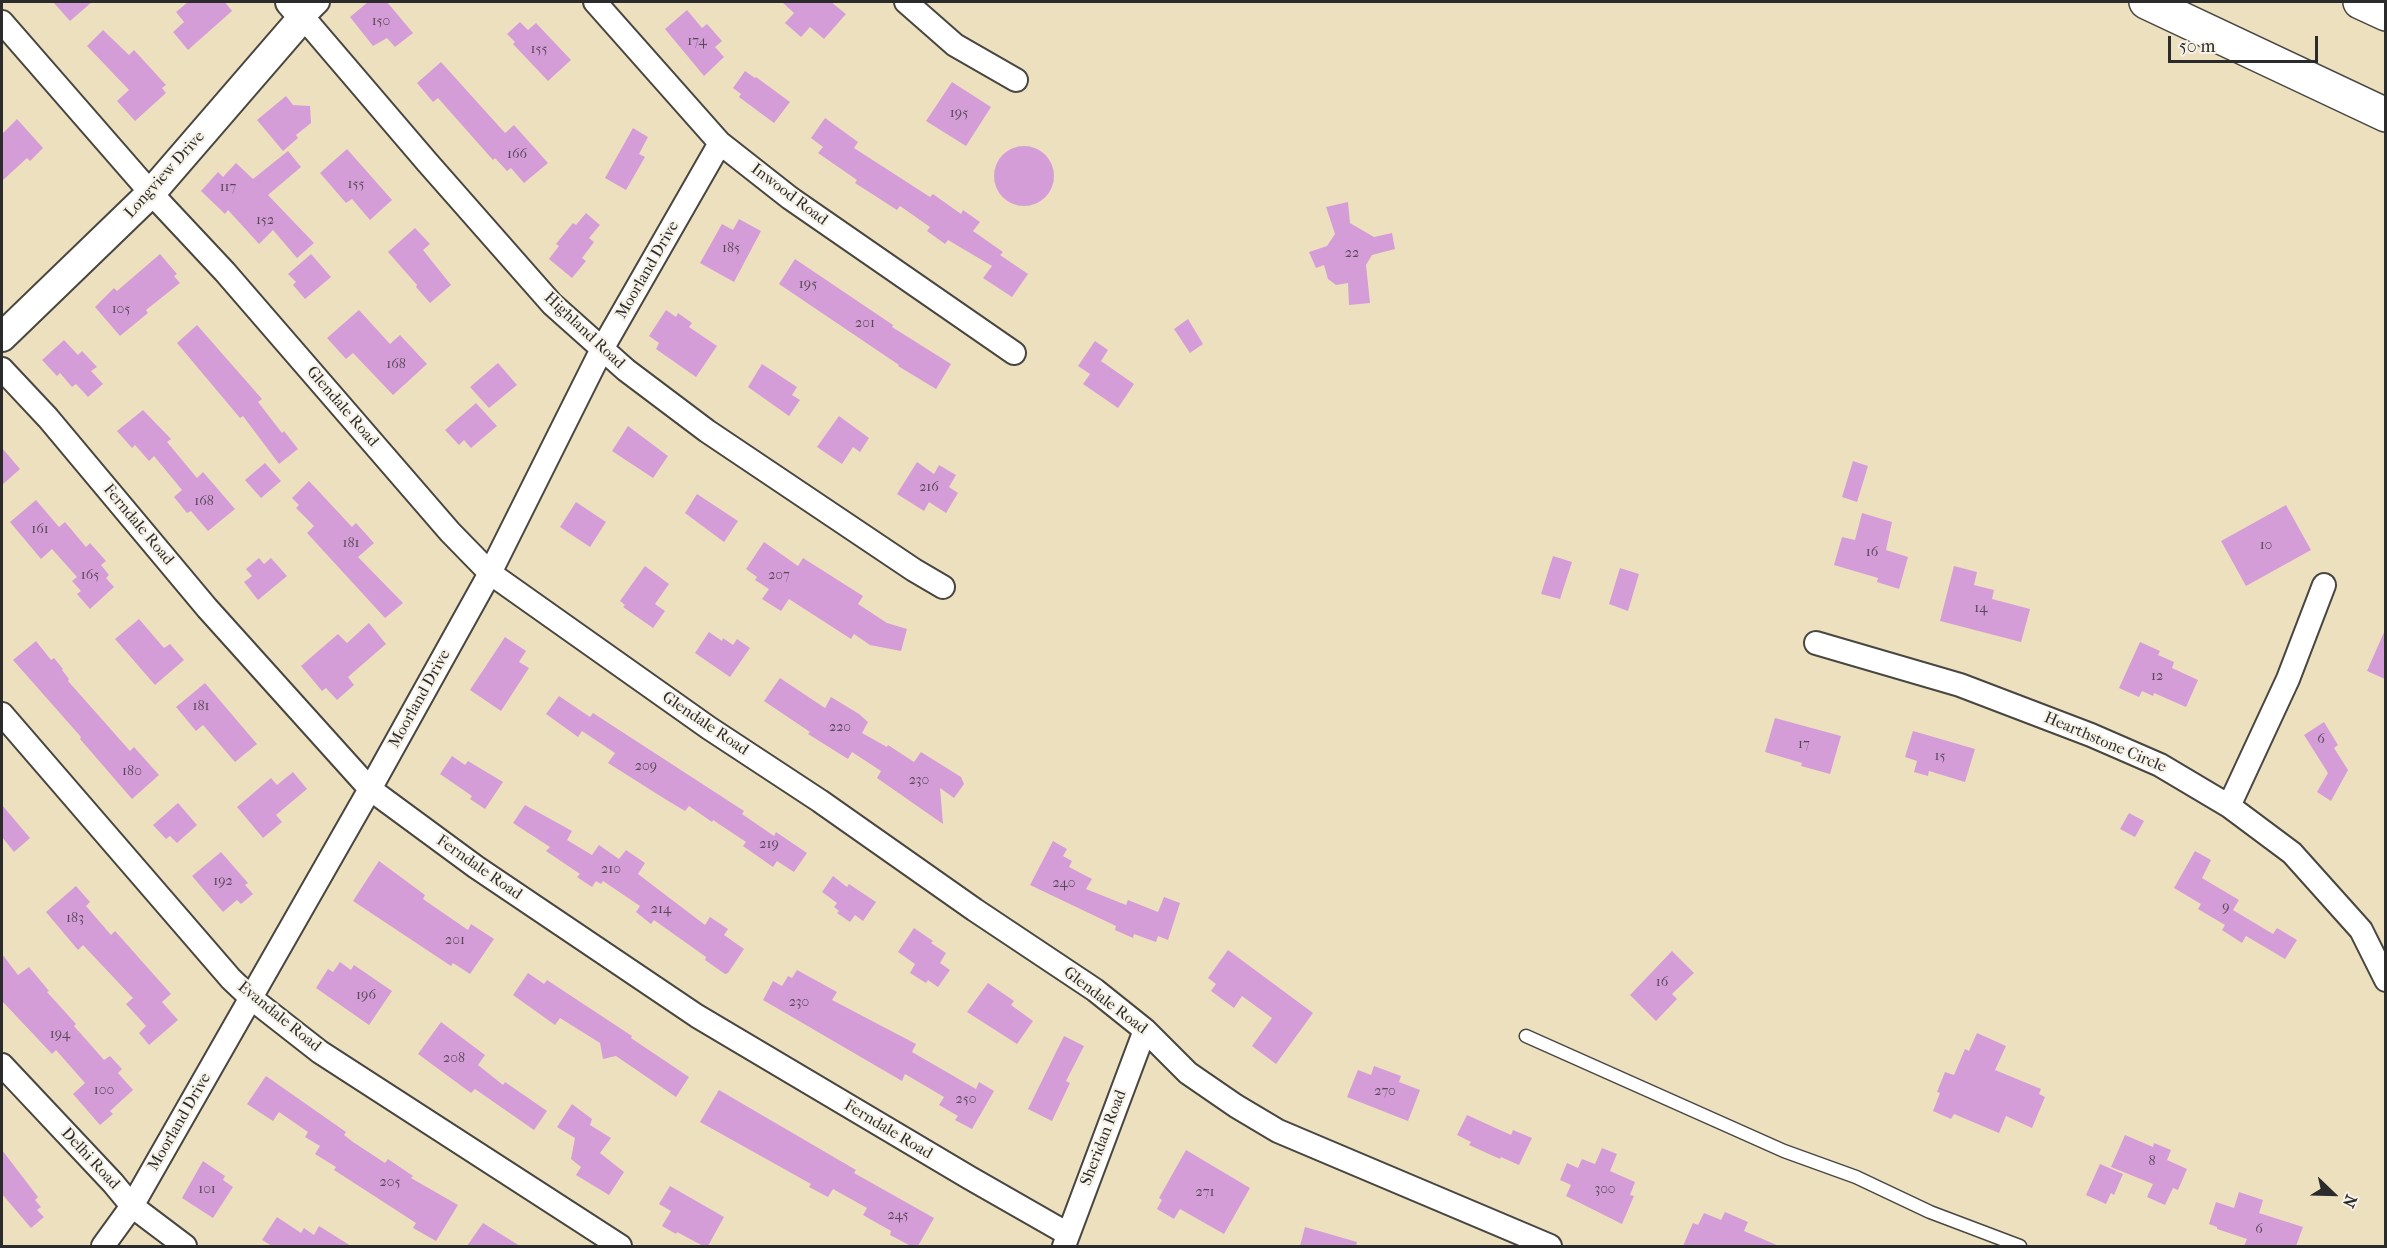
<!DOCTYPE html>
<html>
<head>
<meta charset="utf-8">
<style>
	body { margin:0 }
	#map { position:relative; width:2387px; height:1248px; overflow:hidden; background:#ede0bf; font-family:"IM FELL French Canon",serif }
	canvas { display:block }
	.frame { position:absolute; inset:0; border:3px solid #2b2b2b; pointer-events:none }
	.north { position:absolute; left:2303px; top:1164px; width:60px; height:60px; -webkit-text-stroke:4px #f7f3e8; paint-order:stroke; rotate:113deg; font-size:16px; font-weight:700; line-height:24px; text-align:center; color:#2b2b2b }
	.north::after { content:''; display:block; margin:auto; width:21px; height:27px; background:#2b2b2b; clip-path:polygon(50% 0,100% 100%,50% 72%,0 100%) }
	.scale { position:absolute; left:2168px; top:36px; width:150px; height:27px; box-sizing:border-box; border:3px solid #2b2b2b; border-top:0; padding-left:8px; font-size:18px; line-height:21px; white-space:nowrap; color:#2b2b2b; -webkit-text-stroke:4px #f7f3e8; paint-order:stroke }
</style>
</head>
<body>
<div id="map">
<canvas width="2387" height="1248"></canvas>
<div class="frame"></div>
<div class="north">N</div>
<div class="scale">50 m</div>
</div>
<script>
const context = document.querySelector('canvas').getContext('2d');
context.lineJoin = 'round';
function paint(path, color) {
  context.fillStyle = color;
  context.fill(path, 'evenodd');
}
function shape(rows) {
  const path = new Path2D();
  for (const r of rows) {
    if (r.length === 3) {
      path.moveTo(r[0] + r[2], r[1]);
      path.arc(r[0], r[1], r[2], 0, 2 * Math.PI);
      continue;
    }
    path.moveTo(r[0], r[1]);
    for (let i = 2; i < r.length; i += 2) path.lineTo(r[i], r[i + 1]);
  }
  return path;
}
function stroke(path, color, width, dash) {
  context.strokeStyle = color;
  context.lineWidth = width;
  context.lineCap = dash ? 'butt' : 'round';
  context.setLineDash(dash || []);
  context.stroke(path);
}
function write(font, color, halo, rows, align = 'center') {
  context.font = font + ' "IM FELL French Canon",serif';
  context.lineWidth = 4.5;
  context.setLineDash([]);
  context.textBaseline = 'middle';
  context.strokeStyle = halo;
  context.fillStyle = color;
  for (const [text, x, y, turn = 0] of rows) {
    context.save();
    context.translate(x, y);
    context.rotate((+turn || 0) * Math.PI / 180);
    context.textAlign = isNaN(turn) ? turn : align;
    if (halo) context.strokeText(text, 0, 0);
    context.fillText(text, 0, 0);
    context.restore();
  }
}
const building = shape([
	[53,2,92,2,70,21],
	[188,2,225,2,232,11,188,50,173,32,184,22,176,12],
	[368,2,387,2,413,33,395,47,387,38,373,46,350,17],
	[782,2,831,2,846,14,824,39,810,27,801,37,785,23,794,13],
	[687,10,702,28,707,24,722,41,715,47,724,57,704,76,665,29],
	[520,22,528,30,536,23,571,60,548,81,513,44,515,42,507,34],
	[103,30,129,55,134,50,166,85,162,88,166,93,135,121,117,101,129,90,87,46],
	[441,62,505,133,514,125,548,163,524,183,511,168,507,171,495,158,493,160,438,98,433,102,417,83],
	[745,71,755,78,756,77,790,102,774,123,739,97,741,94,733,88],
	[952,82,991,107,966,146,926,121],
	[286,96,293,105,310,106,311,123,296,135,298,138,283,151,257,120],
	[825,118,858,142,854,148,930,197,933,194,961,214,963,210,980,222,973,231,1003,252,1000,255,1028,274,1012,297,983,278,992,266,948,240,945,244,927,231,930,227,900,206,897,210,855,183,857,180,818,153,823,147,811,138],
	[17,119,43,148,30,161,27,158,2,181,2,134],
	[633,128,648,137,639,154,645,157,626,190,605,178],
	[1024,176,30],
	[347,149,392,200,370,220,352,199,346,203,320,173],
	[288,151,301,167,268,195,314,243,297,258,273,230,259,244,228,210,225,214,201,191,218,172,223,177,236,163,253,179],
	[1348,202,1350,223,1374,237,1392,233,1395,249,1372,255,1366,265,1370,303,1349,305,1348,283,1336,285,1328,279,1324,265,1316,268,1309,252,1327,246,1335,234,1326,207],
	[586,213,600,225,589,238,594,242,582,258,586,261,572,278,549,259,559,246,556,244,573,223,576,225],
	[739,219,761,231,734,282,700,263,722,224,733,230],
	[415,228,430,244,423,250,451,285,430,303,416,287,417,285,388,252],
	[160,254,177,274,174,276,180,283,146,310,148,313,120,336,95,307,114,288,117,291],
	[311,254,331,277,305,299,293,285,296,282,288,274],
	[795,259,893,325,892,327,951,364,936,389,898,366,899,365,779,284],
	[359,310,390,344,400,335,427,364,393,395,353,353,346,359,327,338],
	[666,310,676,317,678,313,692,323,689,327,717,346,696,377,656,349,659,343,649,336],
	[1188,319,1203,344,1190,353,1174,329],
	[197,325,262,399,258,402,282,433,284,431,298,449,279,464,243,416,240,418,177,343],
	[64,340,78,355,82,351,97,367,91,371,103,384,88,397,76,384,72,387,60,373,57,376,42,360],
	[1095,341,1108,350,1101,361,1134,384,1118,408,1083,384,1090,374,1078,366],
	[498,363,517,385,489,408,470,387],
	[762,364,797,387,792,395,800,400,789,416,748,387],
	[476,403,497,426,471,448,464,440,459,445,445,430],
	[143,410,171,439,167,442,197,478,203,472,235,509,208,531,191,511,187,513,174,497,182,490,154,456,149,461,135,445,132,448,117,431],
	[839,416,869,438,860,452,853,447,842,464,817,447],
	[628,426,668,456,653,478,612,451],
	[2,448,20,469,2,485],
	[1853,461,1868,466,1857,502,1842,497],
	[917,462,934,474,939,465,956,475,949,487,958,493,946,513,929,502,924,511,897,494],
	[265,463,281,481,261,498,245,480],
	[309,481,352,527,356,523,374,543,358,557,403,603,385,618,307,533,314,526,296,508,299,505,292,498],
	[697,494,738,521,724,542,685,513],
	[36,500,59,527,65,522,86,547,90,543,106,561,101,565,109,575,106,578,114,587,90,609,77,594,81,591,72,581,77,577,52,549,41,559,10,522],
	[576,502,606,522,590,547,560,527],
	[2286,505,2311,550,2246,586,2221,541],
	[1862,513,1892,522,1886,550,1908,557,1899,589,1877,582,1878,578,1834,565,1842,537,1855,540],
	[764,542,798,566,803,558,863,596,858,604,887,623,907,629,901,651,870,645,854,634,851,639,789,599,781,611,762,599,769,589,755,580,757,577,746,569],
	[1553,556,1572,562,1560,599,1541,594],
	[259,558,264,564,271,558,287,576,258,600,244,582,252,576,246,569],
	[645,566,669,584,655,604,665,611,653,628,623,607,625,605,620,601],
	[1954,566,1977,572,1974,585,1994,590,1992,599,2030,609,2021,642,1940,621],
	[1620,568,1639,574,1628,611,1609,604],
	[139,619,164,648,170,644,184,660,155,685,115,639],
	[369,623,386,644,348,677,354,685,337,700,326,688,322,691,301,666,338,634,347,643],
	[2385,630,2385,679,2367,671],
	[709,632,722,641,723,638,733,645,737,639,750,648,730,677,695,653],
	[505,637,526,651,519,662,529,668,501,711,470,690],
	[36,641,51,660,54,658,63,669,62,670,69,679,68,681,130,751,134,747,159,775,132,799,80,739,81,737,13,660],
	[2140,642,2160,651,2158,655,2174,662,2172,668,2198,680,2186,707,2154,693,2153,696,2142,691,2139,697,2119,688],
	[780,678,825,708,831,697,859,714,868,722,862,733,887,747,888,745,914,762,921,752,961,777,964,784,954,798,940,788,943,824,877,778,881,771,852,752,848,759,808,734,810,732,764,701],
	[205,683,257,744,235,762,203,725,196,731,176,707],
	[559,696,590,717,593,713,744,811,742,814,774,836,776,832,807,853,794,872,777,861,773,867,743,846,746,842,713,820,712,822,689,806,685,811,665,799,608,763,615,753,582,731,578,737,546,714],
	[1775,718,1841,736,1830,774,1801,766,1802,763,1765,752],
	[2324,722,2338,745,2334,748,2348,770,2331,801,2317,792,2328,773,2304,735],
	[1913,731,1975,749,1965,782,1929,771,1928,776,1914,772,1917,761,1905,757],
	[452,756,465,765,468,761,503,782,485,809,470,799,472,796,440,774],
	[293,772,307,789,276,815,282,822,263,838,237,807,271,778,277,785],
	[178,803,197,825,177,843,170,836,166,839,153,825],
	[2,805,30,838,14,852,2,837],
	[525,805,572,831,567,840,592,855,599,845,619,859,626,850,645,863,638,874,705,925,710,917,728,929,724,935,744,949,728,973,725,974,705,960,706,957,654,920,651,924,636,912,640,906,603,881,601,884,596,881,592,887,577,877,580,874,546,851,550,847,513,823],
	[2129,813,2144,821,2135,837,2120,829],
	[1053,841,1067,849,1063,856,1072,861,1069,867,1092,879,1086,889,1126,905,1128,900,1158,912,1164,897,1180,903,1168,940,1158,936,1156,942,1134,934,1133,938,1115,930,1116,926,1030,885],
	[2195,851,2211,860,2202,878,2239,900,2233,910,2273,934,2277,928,2297,940,2285,959,2246,936,2242,943,2222,930,2225,925,2198,909,2201,904,2174,888],
	[221,852,248,883,245,885,253,894,241,904,237,900,223,912,192,876],
	[379,861,425,895,423,899,468,930,471,924,494,939,470,974,453,963,451,966,353,901],
	[833,876,847,887,849,884,876,902,863,921,855,915,850,922,837,913,839,911,834,907,837,903,822,892],
	[76,886,90,902,86,906,111,935,115,931,171,994,162,1002,178,1020,149,1045,139,1033,146,1026,126,1004,133,998,83,945,78,950,46,912],
	[914,928,933,941,931,943,946,953,940,963,950,970,938,987,928,980,926,983,910,973,915,964,898,952],
	[1228,950,1313,1013,1276,1064,1252,1046,1272,1018,1242,996,1234,1008,1211,991,1216,984,1208,978],
	[1672,951,1694,973,1672,994,1677,999,1656,1021,1630,995],
	[2,954,18,975,29,967,49,991,47,992,76,1024,74,1026,104,1060,110,1056,122,1069,118,1073,133,1090,110,1111,113,1114,100,1125,73,1094,85,1083,56,1050,52,1054,2,1001],
	[340,962,351,970,354,965,392,991,369,1025,316,988,328,969,333,972],
	[797,970,837,992,832,1000,916,1044,912,1052,976,1089,979,1082,994,1091,972,1129,955,1120,958,1116,939,1105,944,1097,905,1074,902,1081,763,1000,773,981,782,986,788,976,792,978],
	[528,973,544,984,547,980,632,1036,631,1038,689,1077,676,1097,616,1056,603,1059,600,1043,560,1018,555,1025,513,995],
	[988,983,1014,1001,1011,1005,1033,1021,1017,1044,967,1012],
	[441,1022,485,1055,478,1065,503,1085,505,1082,547,1111,534,1130,475,1089,471,1093,418,1054],
	[1977,1033,2006,1046,1995,1070,2041,1089,2039,1094,2045,1097,2032,1128,2006,1116,1999,1133,1954,1114,1951,1119,1933,1111,1940,1093,1937,1092,1945,1072,1954,1075,1965,1049,1969,1051],
	[1064,1036,1084,1046,1066,1081,1070,1083,1052,1121,1028,1109],
	[1374,1066,1401,1076,1399,1082,1420,1090,1408,1121,1347,1097,1358,1070,1371,1075],
	[266,1076,346,1132,344,1135,353,1142,385,1163,388,1159,413,1176,411,1178,458,1205,436,1241,413,1228,416,1223,334,1170,336,1167,315,1154,320,1146,305,1137,308,1132,279,1112,273,1121,247,1104],
	[719,1090,856,1170,854,1173,934,1218,918,1246,911,1246,890,1235,891,1231,863,1215,867,1208,833,1189,828,1197,809,1187,811,1184,700,1122],
	[572,1104,592,1119,590,1125,611,1138,600,1153,624,1172,609,1195,576,1175,581,1167,571,1159,575,1138,557,1127],
	[1467,1115,1511,1135,1513,1130,1532,1138,1519,1165,1501,1157,1500,1159,1469,1145,1471,1142,1457,1135],
	[2125,1135,2153,1147,2154,1143,2171,1150,2167,1160,2187,1169,2178,1190,2173,1188,2165,1205,2147,1197,2153,1184,2111,1167],
	[1602,1148,1617,1154,1610,1171,1635,1182,1630,1195,1634,1196,1622,1224,1566,1196,1571,1185,1560,1180,1567,1163,1578,1168,1582,1159,1595,1164],
	[2,1150,38,1197,35,1200,41,1207,37,1210,44,1217,31,1228,2,1194],
	[1186,1150,1250,1188,1224,1234,1180,1209,1174,1219,1157,1209,1162,1200,1159,1198],
	[203,1161,225,1176,223,1180,233,1187,213,1218,182,1198],
	[2100,1164,2123,1174,2114,1195,2111,1193,2106,1204,2086,1195],
	[670,1186,724,1217,708,1246,703,1246,677,1232,676,1234,662,1226,671,1211,659,1204],
	[2239,1192,2263,1200,2259,1213,2303,1227,2296,1246,2244,1246,2247,1239,2217,1229,2217,1227,2209,1224,2216,1202,2234,1208],
	[1725,1212,1748,1222,1744,1231,1779,1246,1683,1246,1693,1223,1698,1225,1704,1213,1721,1220],
	[277,1217,301,1233,304,1228,314,1235,319,1226,351,1246,272,1246,262,1240],
	[483,1223,520,1246,467,1246],
	[1305,1227,1357,1242,1356,1246,1300,1246]
]);
const service = shape([
	[1526,1036,1784,1151,1856,1177,1930,1212,2020,1246]
]);
const minor = shape([
	[318,2,303,17,427,162,552,304,626,370,707,431,914,570,943,587],
	[595,2,720,143,790,198,1014,353],
	[906,2,955,45,1016,80],
	[2,22,151,193,225,272,450,532,490,573,709,728,820,801,975,910,1095,990,1145,1030,1188,1073,1236,1106,1278,1131,1550,1246],
	[2,369,48,418,207,608,370,789,476,867,697,1016,970,1178,1068,1234],
	[1816,643,1960,685,2091,735,2160,765,2229,806,2292,853,2361,930,2386,980],
	[2,714,231,979,251,998,320,1052,620,1246],
	[2229,806,2288,679,2324,585],
	[2,1065,113,1183,132,1206,185,1246],
	[103,1246,132,1206,370,789,490,573,602,349,720,143],
	[1064,1246,1145,1030]
]);
const tertiary = shape([
	[2,337,151,193,303,17,290,2]
]);
const motorway = shape([
	[2146,2,2386,115],
	[2360,2,2386,14]
]);
const numberNames = [
	["150",381,22],
	["174",697,42],
	["155",539,50],
	["195",959,114],
	["166",517,155],
	["155",356,185],
	["117",228,188],
	["152",265,221],
	["185",731,249],
	["22",1352,254],
	["195",808,285],
	["105",121,310],
	["201",865,324],
	["168",396,365],
	["216",929,488],
	["168",204,502],
	["161",40,530],
	["181",351,544],
	["10",2266,546],
	["16",1872,553],
	["165",90,576],
	["207",779,576],
	["14",1981,609],
	["12",2157,677],
	["181",201,707],
	["220",840,728],
	["6",2321,740],
	["17",1804,745],
	["15",1940,757],
	["209",646,767],
	["180",132,772],
	["230",919,781],
	["219",769,845],
	["210",611,870],
	["192",223,882],
	["240",1064,884],
	["9",2226,908],
	["214",661,910],
	["183",75,919],
	["201",455,941],
	["16",1662,983],
	["196",366,996],
	["230",799,1003],
	["194",60,1035],
	["208",454,1059],
	["100",104,1091],
	["270",1385,1092],
	["250",966,1100],
	["8",2152,1162],
	["205",390,1183],
	["101",207,1190],
	["300",1605,1190],
	["271",1205,1193],
	["245",898,1216],
	["6",2259,1230]
];
const streetNames = [
	["Longview Drive",165,175,-48],
	["Inwood Road",789,195,37],
	["Moorland Drive",648,270,-60],
	["Highland Road",584,331,43],
	["Glendale Road",342,407,49],
	["Ferndale Road",138,525,50],
	["Moorland Drive",420,699,-61],
	["Glendale Road",705,724,34],
	["Hearthstone Circle",2105,743,23],
	["Ferndale Road",479,868,35],
	["Glendale Road",1105,1001,37],
	["Evandale Road",279,1017,39],
	["Moorland Drive",180,1122,-60],
	["Ferndale Road",888,1130,31],
	["Sheridan Road",1104,1138,-69],
	["Delhi Road",90,1159,47]
];
paint(building, '#d59dd8');
stroke(service, '#484641', 15);
stroke(minor, '#484641', 26);
stroke(tertiary, '#484641', 32);
stroke(motorway, '#484641', 36);
stroke(service, '#fff', 12);
stroke(minor, '#fff', 22);
stroke(tertiary, '#fff', 28);
stroke(motorway, '#fff', 33);
write('14px', '#564856', null, numberNames);
write('16px', '#2b2b2b', '#f7f3e8', streetNames);
</script>
</body>
</html>
